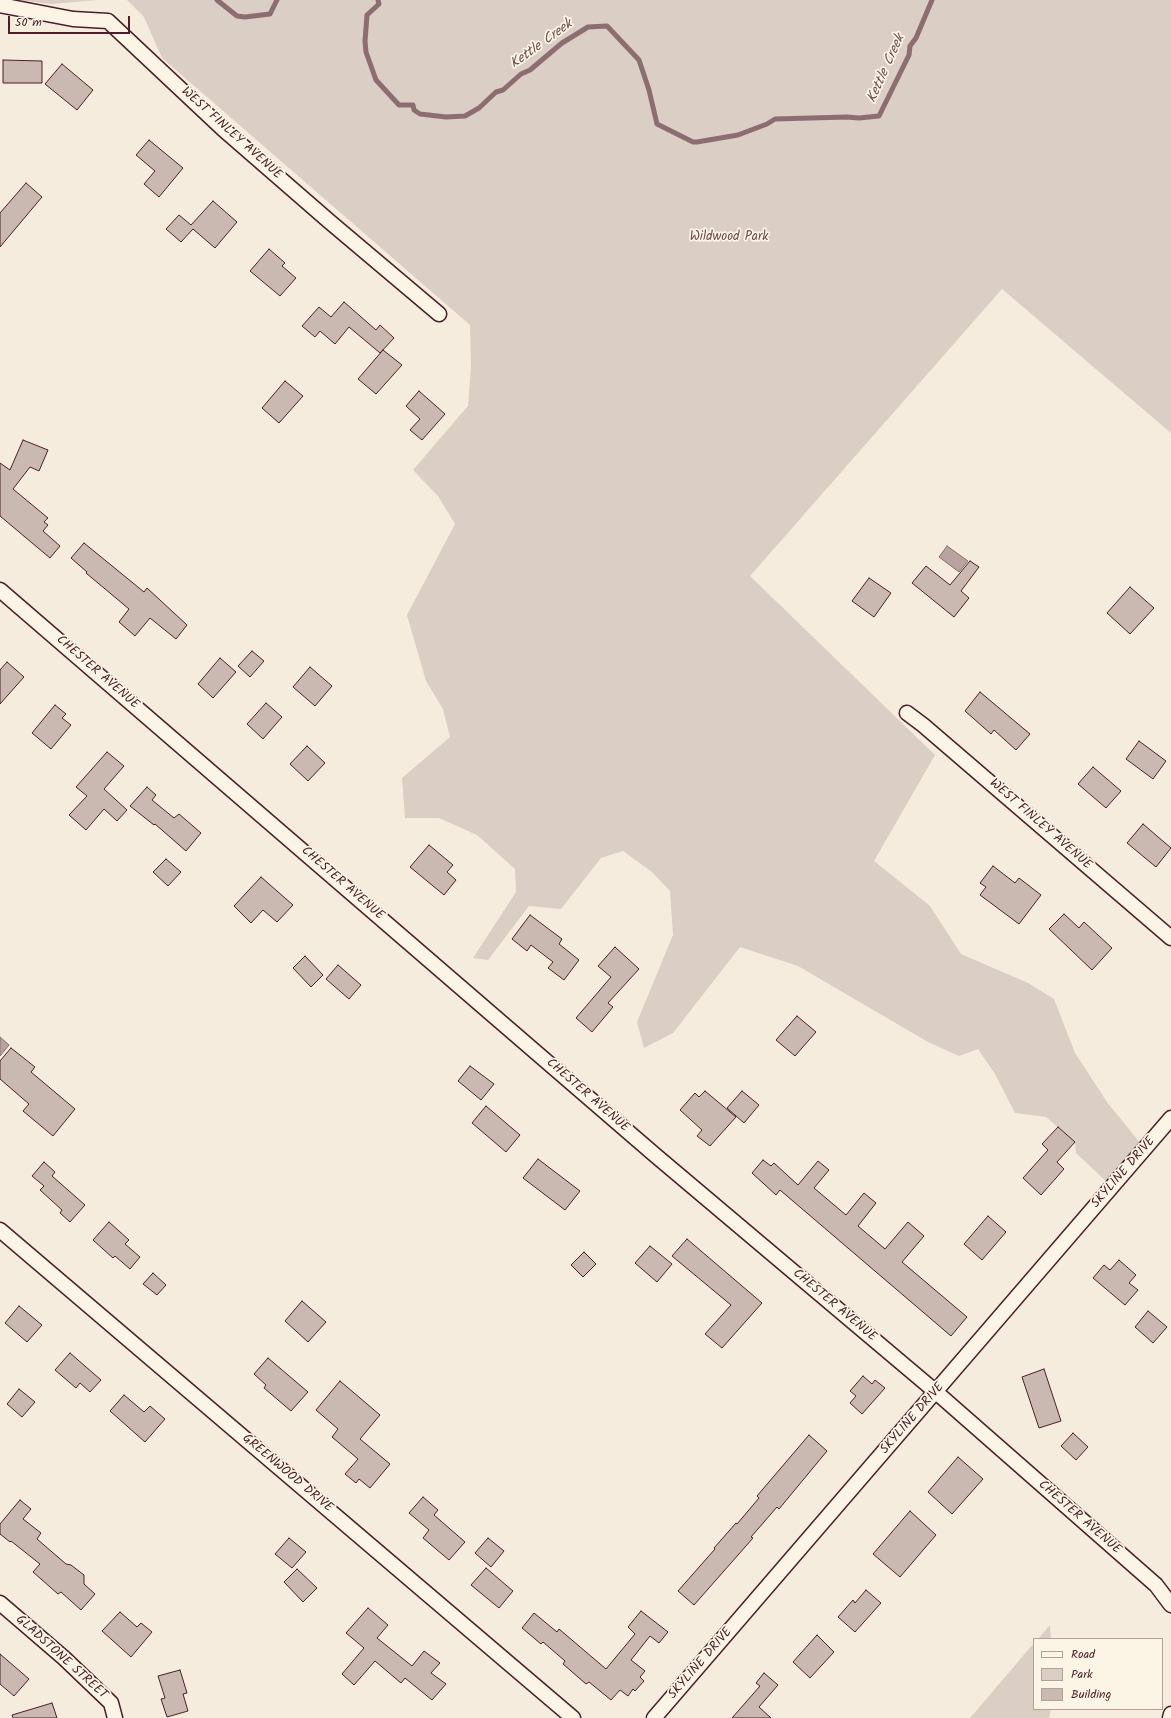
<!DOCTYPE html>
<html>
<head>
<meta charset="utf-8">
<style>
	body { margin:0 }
	#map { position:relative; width:1171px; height:1718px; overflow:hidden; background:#f5ecde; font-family:Kalam,sans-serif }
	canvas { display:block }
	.legend { position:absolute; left:1033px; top:1638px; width:130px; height:72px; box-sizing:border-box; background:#fcf5e5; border:1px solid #b59f9b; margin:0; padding:5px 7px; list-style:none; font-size:12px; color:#4a1f2b }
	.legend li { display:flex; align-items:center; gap:8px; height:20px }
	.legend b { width:20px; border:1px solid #b59f9b }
	.scale { position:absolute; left:8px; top:16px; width:122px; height:18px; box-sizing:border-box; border:2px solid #4a1f2b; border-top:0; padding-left:5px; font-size:12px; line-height:14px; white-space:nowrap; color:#4a1f2b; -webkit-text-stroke:3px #fcf5e5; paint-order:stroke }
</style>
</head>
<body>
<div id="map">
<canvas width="1171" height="1718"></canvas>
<ul class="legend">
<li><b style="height:5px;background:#fcf5e5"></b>Road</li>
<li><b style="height:11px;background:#dbcec4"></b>Park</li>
<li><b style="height:11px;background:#cab9b1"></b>Building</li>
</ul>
<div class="scale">50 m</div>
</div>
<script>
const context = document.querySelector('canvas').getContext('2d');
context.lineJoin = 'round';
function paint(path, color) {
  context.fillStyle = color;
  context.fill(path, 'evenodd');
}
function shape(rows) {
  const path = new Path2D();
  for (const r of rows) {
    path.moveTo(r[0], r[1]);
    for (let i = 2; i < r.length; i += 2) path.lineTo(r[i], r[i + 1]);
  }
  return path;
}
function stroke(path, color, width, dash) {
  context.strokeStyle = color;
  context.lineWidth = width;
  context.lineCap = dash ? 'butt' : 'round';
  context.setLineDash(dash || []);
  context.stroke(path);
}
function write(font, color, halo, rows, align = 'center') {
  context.font = font + ' Kalam,sans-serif';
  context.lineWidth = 3.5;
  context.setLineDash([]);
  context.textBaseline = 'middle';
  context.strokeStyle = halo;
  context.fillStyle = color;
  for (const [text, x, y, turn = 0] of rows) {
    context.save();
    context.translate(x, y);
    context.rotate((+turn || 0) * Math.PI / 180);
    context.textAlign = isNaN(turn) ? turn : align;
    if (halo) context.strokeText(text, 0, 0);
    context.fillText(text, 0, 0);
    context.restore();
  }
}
const green = shape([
	[16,0,97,0,52,4],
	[127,0,1171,0,1171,433,1002,289,750,576,935,755,874,861,930,906,961,954,1028,983,1054,999,1075,1053,1107,1102,1141,1144,1109,1184,1076,1153,1075,1142,1046,1117,1015,1113,995,1074,978,1049,959,1056,928,1042,798,966,740,947,673,1033,644,1048,637,1022,673,935,670,891,652,872,623,851,601,858,561,909,529,906,488,960,473,958,516,892,515,869,477,835,439,818,405,818,402,778,450,737,443,709,426,681,407,615,455,524,438,496,413,470,468,406,471,367,470,325,162,58,144,17],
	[1050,1625,1051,1639,1038,1639],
	[1034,1643,1034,1709,1051,1709,1049,1718,970,1718]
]);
const water = shape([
	[947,546,968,561,959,572,939,557,947,546],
	[0,1037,9,1045,0,1056,0,1037]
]);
const stream = shape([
	[217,0,237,16,245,17,270,14,277,0],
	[378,0,379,4,367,15,365,41,366,52,376,80,399,105,413,105,414,110,420,114,446,117,465,116,479,108,496,92,503,90,521,74,530,70,562,43,588,27,607,26,639,60,649,90,657,124,693,142,697,142,738,135,767,124,775,119,847,117,859,118,879,116,909,55,910,46,916,38,932,0]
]);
const building = shape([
	[3,60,42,61,42,83,3,83,3,60],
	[62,64,93,90,77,110,45,84,62,64],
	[149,140,183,168,159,197,144,184,155,171,136,155,149,140],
	[26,183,42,197,0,247,0,213,26,183],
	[213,201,237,222,215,248,193,229,181,242,166,229,179,215,191,225,213,201],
	[269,249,285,263,282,266,296,278,280,296,250,271,269,249],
	[344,302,376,330,380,325,394,338,380,353,349,327,335,344,320,331,315,337,302,326,319,307,331,317,344,302],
	[383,350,402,365,376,394,358,379,383,350],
	[285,381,303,396,279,423,262,408,285,381],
	[419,391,445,414,422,440,410,430,420,419,406,406,419,391],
	[23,440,48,450,39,471,30,467,13,489,48,518,44,522,48,525,43,531,60,546,50,558,0,516,0,463,10,470,23,440],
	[84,543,144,592,147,588,187,625,176,639,150,618,135,636,119,622,129,609,86,573,87,572,71,558,84,543],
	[970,561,979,567,961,591,969,598,954,617,912,583,926,566,950,585,970,561],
	[869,578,891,593,874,617,852,601,869,578],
	[1130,587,1154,608,1130,634,1107,613,1130,587],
	[252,651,264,661,250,677,238,666,252,651],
	[220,658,236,672,213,698,198,684,220,658],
	[7,662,24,677,0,704,0,670,7,662],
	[310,667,332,686,315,706,293,687,310,667],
	[980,692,1030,734,1016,750,994,730,991,734,965,711,980,692],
	[266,703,282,717,263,739,247,724,266,703],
	[55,705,66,714,62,718,71,725,51,749,32,733,55,705],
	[1139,741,1166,761,1153,779,1126,759,1139,741],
	[307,746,325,763,308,781,290,764,307,746],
	[107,752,124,766,104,789,127,810,117,821,104,809,86,830,69,815,87,796,76,787,107,752],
	[1093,767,1121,791,1106,808,1078,784,1093,767],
	[147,787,156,795,152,800,174,818,179,814,201,833,186,851,155,824,154,825,130,806,147,787],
	[1143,824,1171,848,1156,867,1127,843,1143,824],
	[429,845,453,865,447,872,456,880,444,895,410,867,429,845],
	[166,859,181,872,168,886,153,872,166,859],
	[993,866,1015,883,1019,878,1041,895,1019,924,980,895,986,887,980,883,993,866],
	[261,877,293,905,277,922,263,910,251,923,234,906,261,877],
	[1064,914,1079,928,1084,922,1112,948,1092,970,1049,929,1064,914],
	[530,915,562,939,559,944,579,960,564,980,548,968,553,962,531,945,527,951,512,939,530,915],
	[615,947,639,969,608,1003,613,1007,592,1032,576,1018,611,977,598,966,615,947],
	[305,956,323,975,311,987,293,968,305,956],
	[338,965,361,985,349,999,326,979,338,965],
	[797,1016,816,1032,795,1056,776,1040,797,1016],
	[11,1048,35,1067,31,1072,75,1109,53,1136,23,1111,29,1104,0,1079,0,1061,11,1048],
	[470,1066,494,1084,481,1100,458,1081,470,1066],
	[705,1091,736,1117,710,1146,697,1136,702,1130,680,1110,695,1093,699,1097,705,1091],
	[742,1091,759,1105,744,1123,727,1108,742,1091],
	[486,1106,520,1135,506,1152,472,1123,486,1106],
	[1058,1127,1075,1142,1057,1162,1064,1169,1041,1195,1023,1178,1048,1150,1042,1144,1058,1127],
	[538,1159,580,1191,565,1210,523,1178,538,1159],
	[763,1160,771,1166,774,1163,798,1185,818,1161,829,1170,814,1188,846,1215,864,1193,876,1203,858,1226,885,1249,908,1222,924,1236,902,1262,967,1317,951,1336,780,1190,776,1195,752,1173,763,1160],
	[44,1162,55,1172,52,1176,85,1205,70,1222,60,1213,62,1210,40,1190,44,1186,32,1176,44,1162],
	[988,1216,1006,1232,982,1260,964,1244,988,1216],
	[109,1222,129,1240,125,1244,140,1257,130,1269,115,1256,113,1258,93,1240,109,1222],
	[687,1239,762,1303,722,1348,705,1334,731,1305,672,1256,687,1239],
	[650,1246,672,1264,657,1282,635,1263,650,1246],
	[584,1252,596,1264,583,1277,571,1265,584,1252],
	[1119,1260,1136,1275,1129,1283,1138,1290,1125,1305,1093,1278,1104,1265,1110,1270,1119,1260],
	[153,1273,166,1285,157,1295,143,1284,153,1273],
	[302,1301,326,1322,308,1342,285,1321,302,1301],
	[19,1306,42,1325,27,1342,5,1323,19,1306],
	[1148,1311,1167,1327,1153,1343,1135,1327,1148,1311],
	[70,1353,101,1380,90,1392,80,1383,76,1388,55,1370,70,1353],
	[268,1358,308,1392,291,1411,264,1388,266,1385,254,1374,268,1358],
	[1044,1369,1061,1421,1039,1428,1022,1377,1044,1369],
	[863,1376,872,1384,875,1380,885,1388,862,1414,850,1403,856,1396,850,1391,863,1376],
	[340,1381,380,1415,360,1439,390,1464,370,1488,359,1479,356,1483,345,1474,358,1459,332,1437,338,1429,316,1410,340,1381],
	[19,1389,35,1402,22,1417,7,1404,19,1389],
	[124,1395,144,1412,150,1406,165,1419,145,1442,110,1411,124,1395],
	[1073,1433,1088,1447,1076,1460,1061,1446,1073,1433],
	[809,1435,827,1451,779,1509,777,1507,751,1537,753,1538,694,1605,678,1591,715,1549,714,1548,736,1523,737,1524,759,1498,757,1496,809,1435],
	[958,1457,983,1479,952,1514,928,1492,958,1457],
	[423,1497,438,1510,434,1515,465,1542,449,1560,423,1538,429,1530,409,1513,423,1497],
	[20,1500,31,1509,23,1519,41,1533,37,1539,66,1564,71,1565,84,1575,84,1584,95,1594,81,1610,61,1592,58,1594,33,1572,40,1564,11,1541,10,1542,0,1534,0,1524,20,1500],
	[910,1511,936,1535,900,1577,873,1554,910,1511],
	[289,1538,306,1552,292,1568,275,1554,289,1538],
	[488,1538,504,1551,491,1567,475,1553,488,1538],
	[486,1568,513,1591,499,1608,471,1585,486,1568],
	[297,1569,317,1588,303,1602,284,1582,297,1569],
	[866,1590,881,1603,855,1632,838,1617,853,1600,855,1603,866,1590],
	[368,1608,388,1625,377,1638,412,1666,424,1651,440,1663,431,1673,446,1684,432,1700,405,1678,401,1683,375,1661,354,1685,342,1674,364,1648,346,1633,368,1608],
	[641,1611,668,1632,659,1643,650,1636,631,1660,645,1671,640,1677,644,1681,635,1691,633,1689,628,1696,620,1690,611,1700,589,1682,586,1684,563,1664,565,1661,543,1642,541,1644,522,1628,534,1613,557,1632,559,1629,606,1669,635,1634,628,1627,641,1611],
	[120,1612,137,1627,141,1623,152,1632,131,1657,102,1631,120,1612],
	[817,1635,834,1652,810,1678,793,1662,817,1635],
	[0,1654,29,1679,14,1696,0,1684,0,1654],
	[180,1670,187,1693,183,1694,188,1711,167,1717,161,1699,165,1698,158,1676,180,1670],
	[764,1673,778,1685,759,1707,771,1718,732,1718,760,1686,756,1683,764,1673],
	[52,1703,57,1718,13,1718,12,1715,52,1703]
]);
const street = shape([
	[0,5,73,19,108,21,223,129,330,222,439,314],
	[0,590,655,1155,936,1392,1156,1585,1171,1605],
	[907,713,923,725,1171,938],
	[0,1230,573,1718],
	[0,1603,64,1658,111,1703,115,1718],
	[654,1718,1171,1118],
	[1170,1718,1171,1714]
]);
const streetNames = [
	["WEST FINLEY AVENUE",231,134,42],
	["CHESTER AVENUE",97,673,41],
	["WEST FINLEY AVENUE",1040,825,41],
	["CHESTER AVENUE",342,884,41],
	["CHESTER AVENUE",587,1096,41],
	["SKYLINE DRIVE",1124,1173,-49],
	["CHESTER AVENUE",834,1306,40],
	["SKYLINE DRIVE",913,1419,-49],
	["GREENWOOD DRIVE",287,1474,40],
	["CHESTER AVENUE",1079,1518,41],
	["GLADSTONE STREET",61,1658,42],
	["SKYLINE DRIVE",701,1664,-49]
];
const parkNames = [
	["Wildwood Park",729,238]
];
const waterNames = [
	["Kettle Creek",542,45,-36],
	["Kettle Creek",887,69,-66]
];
paint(green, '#dbcec4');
paint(water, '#b8a39e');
stroke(water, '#8c6e70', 1);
stroke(stream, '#8c6e70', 5);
paint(building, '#cab9b1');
stroke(building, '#4a1f2b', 1);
stroke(street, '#4a1f2b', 17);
stroke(street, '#fcf5e5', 14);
write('13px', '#4a1f2b', '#fcf5e5', streetNames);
write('13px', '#6e4b51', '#fcf5e5', parkNames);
write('italic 14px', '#704d53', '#fcf5e5', waterNames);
</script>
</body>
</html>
